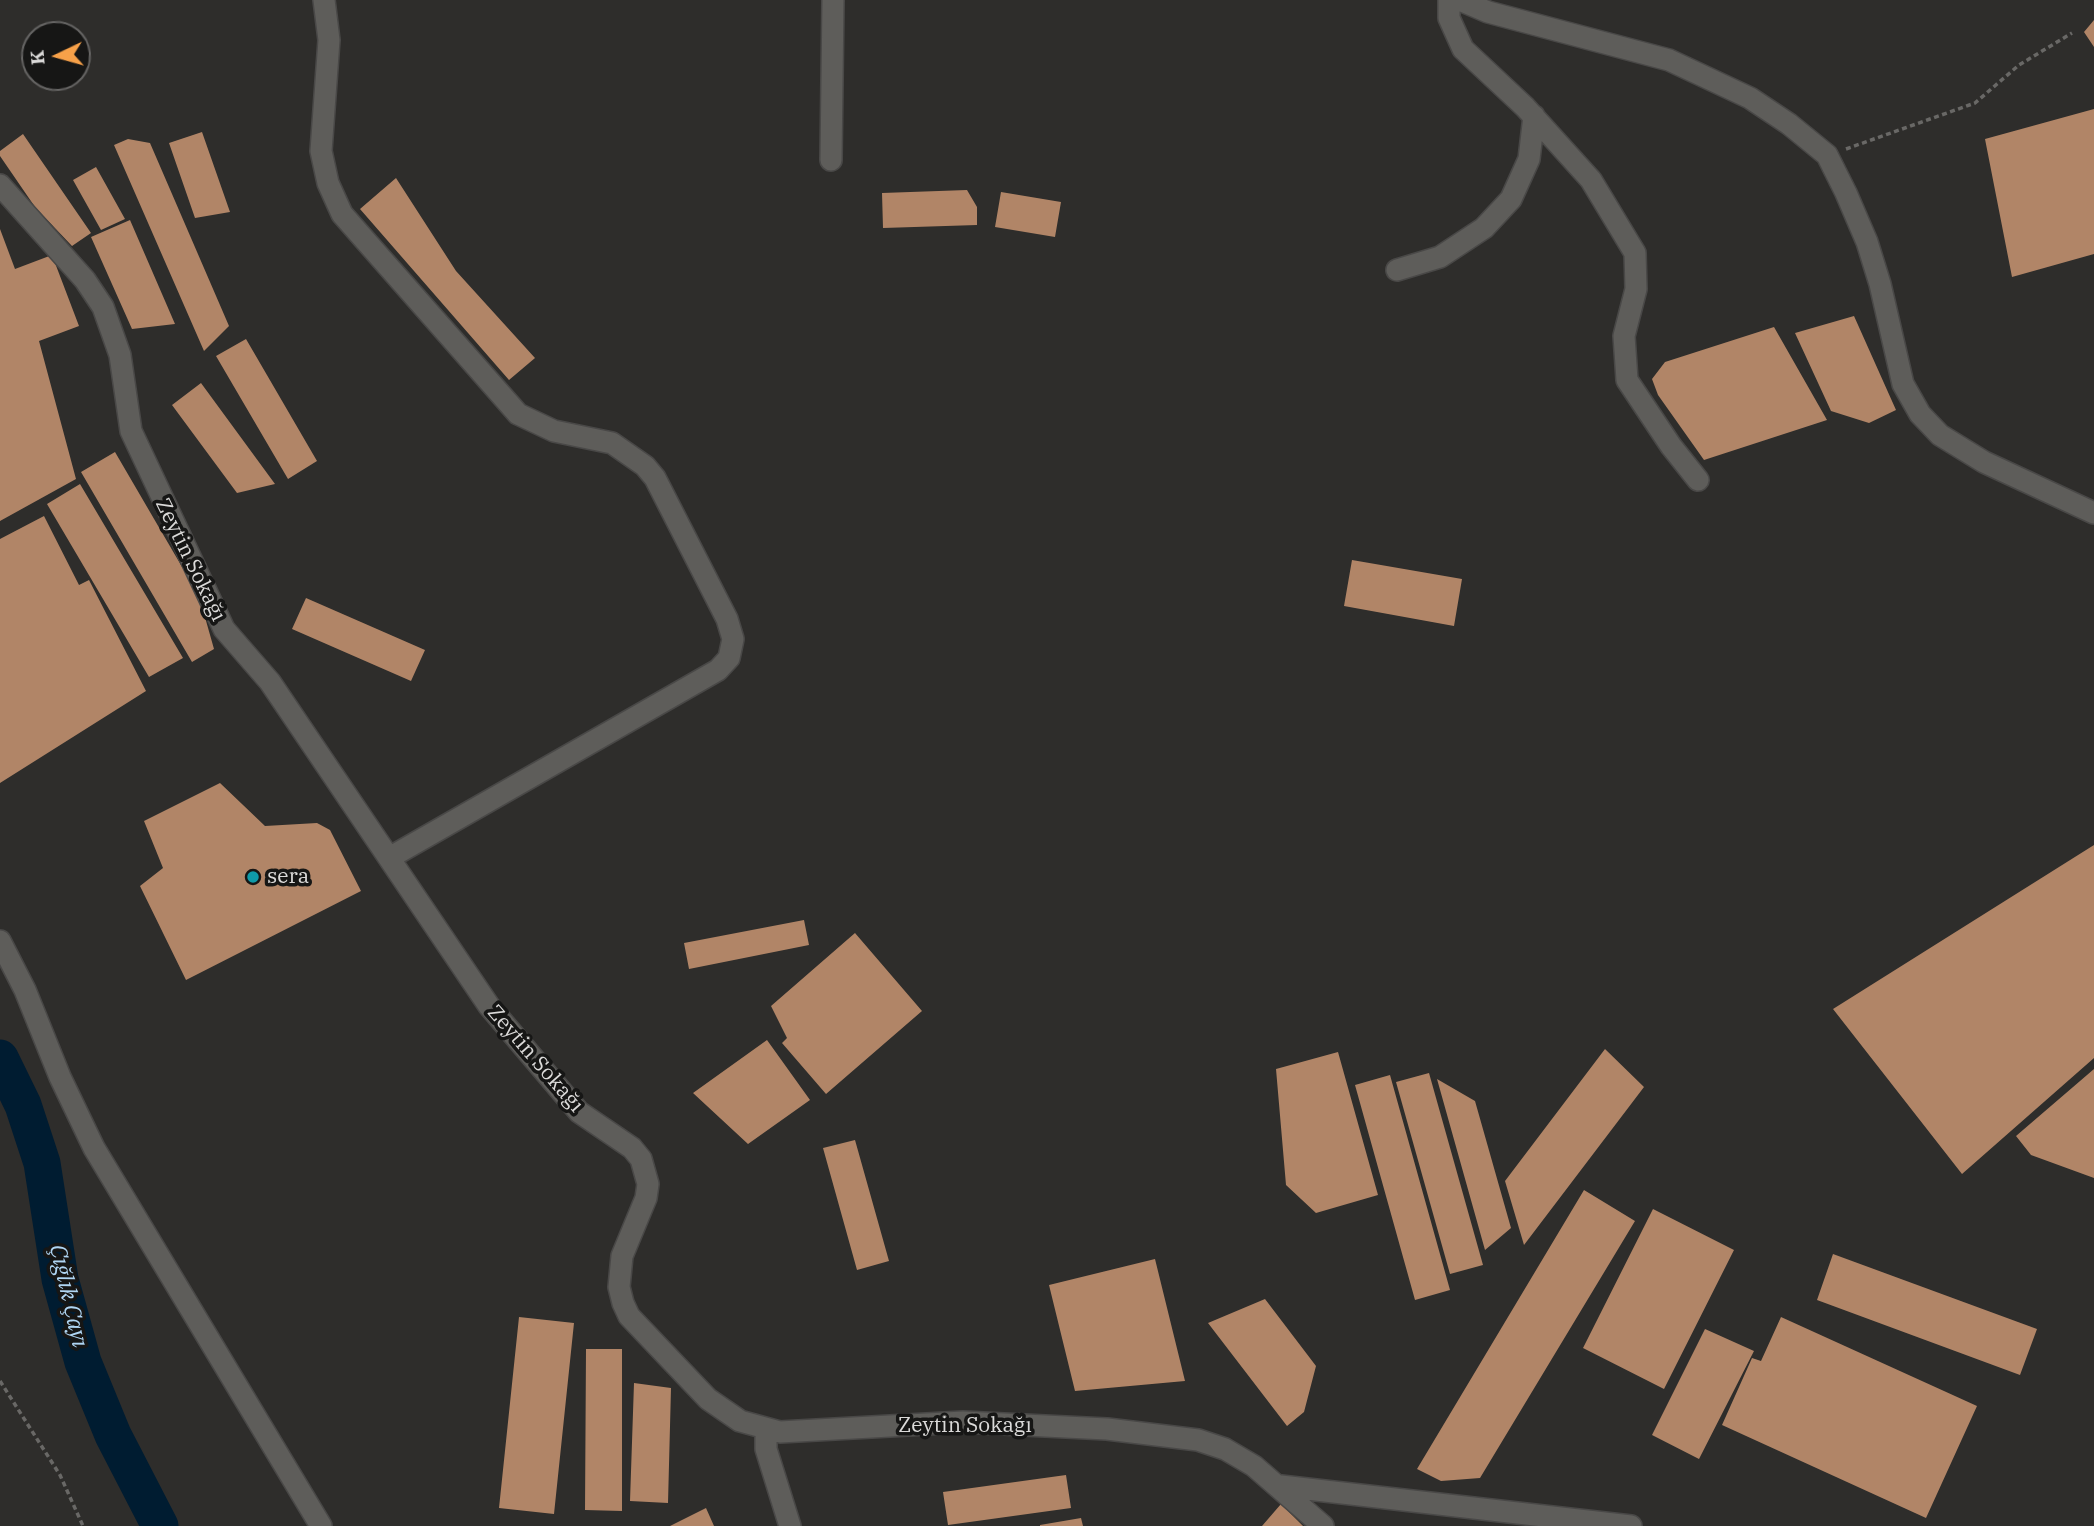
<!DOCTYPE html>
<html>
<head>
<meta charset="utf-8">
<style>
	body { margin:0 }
	#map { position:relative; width:2094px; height:1526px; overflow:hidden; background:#2e2d2b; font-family:"IBM Plex Serif",serif }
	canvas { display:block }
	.north { position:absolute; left:21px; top:21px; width:70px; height:70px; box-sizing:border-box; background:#161615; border:2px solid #656463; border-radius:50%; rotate:265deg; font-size:19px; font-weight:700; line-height:28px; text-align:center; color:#dbdad9 }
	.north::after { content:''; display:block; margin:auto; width:24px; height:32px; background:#f7a149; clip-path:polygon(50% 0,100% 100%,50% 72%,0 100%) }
</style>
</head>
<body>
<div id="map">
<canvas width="2094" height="1526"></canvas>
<div class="north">K</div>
</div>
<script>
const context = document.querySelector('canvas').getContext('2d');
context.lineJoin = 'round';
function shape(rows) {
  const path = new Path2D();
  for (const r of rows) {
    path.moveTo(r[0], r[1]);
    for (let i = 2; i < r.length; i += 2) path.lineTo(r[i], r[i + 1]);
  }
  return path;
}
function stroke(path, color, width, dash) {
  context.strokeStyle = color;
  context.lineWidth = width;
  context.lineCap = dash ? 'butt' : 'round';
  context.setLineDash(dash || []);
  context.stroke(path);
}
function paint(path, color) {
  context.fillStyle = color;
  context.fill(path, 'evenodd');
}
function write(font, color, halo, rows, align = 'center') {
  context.font = font + ' "IBM Plex Serif",serif';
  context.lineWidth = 7;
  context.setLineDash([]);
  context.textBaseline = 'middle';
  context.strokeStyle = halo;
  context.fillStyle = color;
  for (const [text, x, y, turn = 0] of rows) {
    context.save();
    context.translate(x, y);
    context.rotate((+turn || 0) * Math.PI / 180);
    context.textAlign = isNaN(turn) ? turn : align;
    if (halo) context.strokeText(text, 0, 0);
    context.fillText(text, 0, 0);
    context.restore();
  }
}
const river = shape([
	[0,1058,23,1105,42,1163,60,1279,83,1362,113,1435,160,1526]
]);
const building = shape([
	[2094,20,2094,47,2084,32],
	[2094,109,2094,254,2012,277,1985,139],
	[202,132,230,212,195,218,169,143],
	[23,134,91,233,72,246,35,207,0,156,0,151],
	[128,139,150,143,229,326,204,351,114,145],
	[96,167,125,219,101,230,73,180],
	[396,178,456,271,535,358,509,380,360,209],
	[967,190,977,207,977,225,883,228,882,193],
	[1001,192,1061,202,1055,237,995,227],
	[130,220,175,324,132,329,91,237],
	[0,229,15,269,52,255,79,326,39,341,76,479,0,521],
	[1854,316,1896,410,1869,423,1831,411,1795,333],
	[1774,327,1827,420,1704,460,1658,395,1652,379,1665,362],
	[246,339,317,461,288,479,216,356],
	[201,383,275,484,237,493,172,405],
	[115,452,199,596,214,649,192,662,81,472],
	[80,484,183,658,149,677,47,504],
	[44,516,79,585,89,580,146,691,0,783,0,539],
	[1352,560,1462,579,1454,626,1344,606],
	[306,598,425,650,411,681,292,629],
	[220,783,265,826,317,823,330,830,361,891,186,980,140,886,163,868,144,821],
	[2094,845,2094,1058,1962,1174,1833,1009],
	[804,920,809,945,689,969,684,943],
	[855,933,922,1011,826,1094,782,1043,787,1038,771,1006],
	[767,1040,810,1100,748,1144,693,1093],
	[1605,1049,1644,1087,1524,1245,1505,1181],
	[1338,1052,1378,1195,1316,1213,1286,1185,1276,1069],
	[2094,1069,2094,1178,2031,1155,2016,1136],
	[1429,1073,1483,1265,1450,1274,1396,1082],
	[1390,1075,1450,1290,1415,1300,1355,1085],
	[1437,1079,1475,1101,1511,1228,1485,1250],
	[855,1140,889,1261,857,1270,823,1148],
	[1584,1190,1635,1221,1480,1478,1441,1481,1417,1469],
	[1653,1209,1734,1250,1664,1389,1583,1348],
	[1833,1254,2037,1329,2020,1375,1817,1300],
	[1155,1259,1185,1381,1075,1391,1049,1285],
	[1265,1299,1316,1366,1304,1412,1287,1426,1208,1323],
	[519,1317,574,1323,554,1514,499,1508],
	[1781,1317,1977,1406,1926,1518,1722,1425,1752,1358,1761,1361],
	[1705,1329,1754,1351,1699,1459,1652,1435],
	[586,1349,622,1349,622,1511,585,1510],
	[634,1383,671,1388,668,1503,630,1501],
	[1066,1475,1071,1508,948,1525,943,1492],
	[1281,1504,1303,1526,1262,1526],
	[706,1508,714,1526,670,1526],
	[1081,1518,1083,1526,1040,1526,1040,1525]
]);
const path = shape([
	[1846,149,1975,103,2019,65,2072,33],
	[0,1381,60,1475,83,1526]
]);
const minor = shape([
	[324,0,329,40,321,151,328,183,342,214,518,414,554,431,612,443,645,466,655,478,727,619,733,639,729,658,718,670,389,858],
	[1449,0,1449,18,1463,49,1525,107,1591,180,1635,253,1636,289,1624,336,1627,380,1671,446,1698,480],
	[1460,0,1488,12,1669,60,1750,98,1789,124,1827,155,1846,193,1867,242,1880,284,1903,384,1920,414,1940,435,1984,462,2094,513],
	[831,160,833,0],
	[0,185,85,280,103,307,120,355,131,431,224,629,270,682,489,1006,579,1112,632,1148,641,1159,648,1184,646,1198,622,1256,619,1287,623,1303,629,1316,708,1399,740,1421,780,1432,963,1422,1107,1429,1198,1440,1225,1449,1254,1466,1323,1526],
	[1397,270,1440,257,1484,228,1511,199,1529,159,1534,116],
	[0,941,25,990,60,1077,94,1148,321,1526],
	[766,1430,766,1449,790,1526],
	[1281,1486,1631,1526]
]);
const markers = [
	[253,877,7,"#0f9aa8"]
];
const streetNames = [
	["Zeytin Sokağı",190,560,64],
	["Zeytin Sokağı",535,1059,49],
	["Zeytin Sokağı",965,1426]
];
const poiNames = [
	["sera",267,877]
];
const waterNames = [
	["Çığlık Çayı",68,1296,77]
];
stroke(river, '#001c31', 37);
paint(building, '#b18567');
stroke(minor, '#494847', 24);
stroke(path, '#696866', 3.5, [5, 3.5]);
stroke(minor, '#5e5d5a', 21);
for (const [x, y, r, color] of markers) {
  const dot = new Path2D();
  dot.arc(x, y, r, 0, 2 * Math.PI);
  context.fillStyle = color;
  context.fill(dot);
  stroke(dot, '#161615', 2.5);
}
write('21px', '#dbdad9', '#161615', streetNames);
write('21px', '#dbdad9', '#161615', poiNames, 'left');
write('italic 23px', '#afd5f3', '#161615', waterNames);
</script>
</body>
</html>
